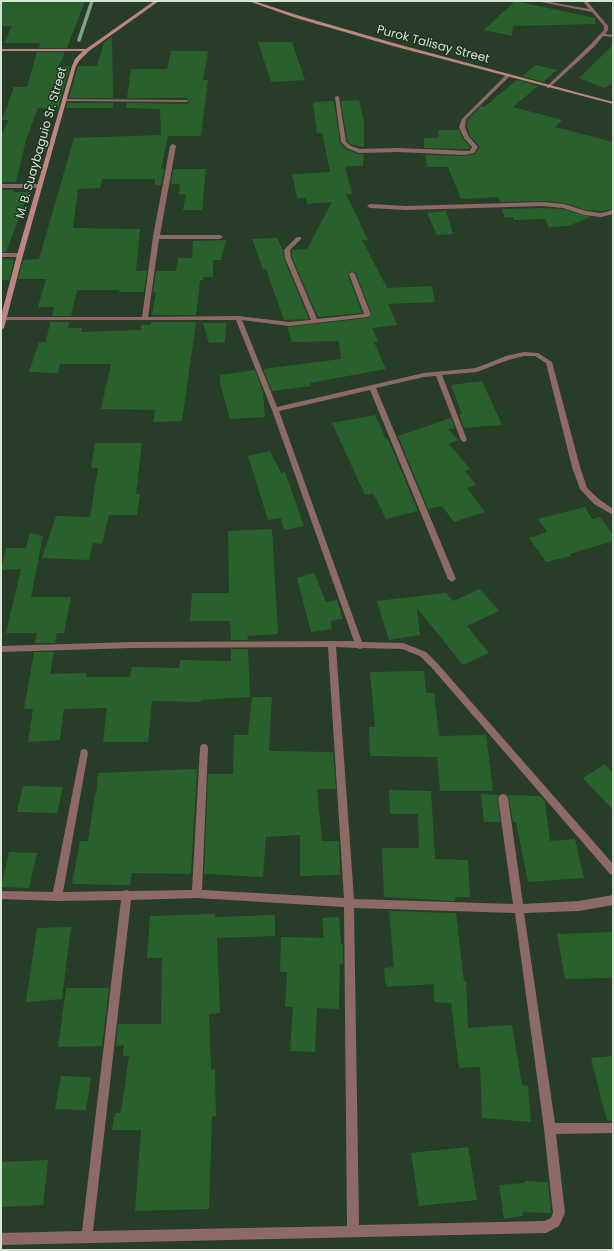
<!DOCTYPE html>
<html>
<head>
<meta charset="utf-8">
<style>
	body { margin:0 }
	#map { position:relative; width:614px; height:1251px; overflow:hidden; background:#283d28; font-family:Poppins,sans-serif }
	canvas { display:block }
	.frame { position:absolute; inset:0; border:2px solid #d6e3d5; pointer-events:none }
</style>
</head>
<body>
<div id="map">
<canvas width="614" height="1251"></canvas>
<div class="frame"></div>
</div>
<script>
const context = document.querySelector('canvas').getContext('2d');
context.lineJoin = 'round';
function shape(rows) {
  const path = new Path2D();
  for (const r of rows) {
    path.moveTo(r[0], r[1]);
    for (let i = 2; i < r.length; i += 2) path.lineTo(r[i], r[i + 1]);
  }
  return path;
}
function stroke(path, color, width, dash) {
  context.strokeStyle = color;
  context.lineWidth = width;
  context.lineCap = dash ? 'butt' : 'round';
  context.setLineDash(dash || []);
  context.stroke(path);
}
function paint(path, color) {
  context.fillStyle = color;
  context.fill(path, 'evenodd');
}
function write(font, color, halo, rows, align = 'center') {
  context.font = font + ' Poppins,sans-serif';
  context.lineWidth = 3;
  context.setLineDash([]);
  context.textBaseline = 'middle';
  context.strokeStyle = halo;
  context.fillStyle = color;
  for (const [text, x, y, turn = 0] of rows) {
    context.save();
    context.translate(x, y);
    context.rotate((+turn || 0) * Math.PI / 180);
    context.textAlign = isNaN(turn) ? turn : align;
    if (halo) context.strokeText(text, 0, 0);
    context.fillText(text, 0, 0);
    context.restore();
  }
}
const stream = shape([
	[79,40,92,1]
]);
const building = shape([
	[1,1,85,1,67,48,39,48,40,43,4,43,12,26,1,26],
	[515,1,595,18,595,24,513,26,512,36,484,30],
	[112,37,113,98,69,98,78,66,97,66,104,42],
	[258,42,292,42,305,80,271,82],
	[613,45,613,83,604,88,579,78],
	[171,51,208,51,203,80,208,80,201,136,168,136,161,169,164,169,161,185,155,185,155,179,102,179,100,188,78,189,73,228,140,229,136,271,147,271,144,292,119,292,119,290,77,290,71,316,52,316,54,307,38,307,46,279,18,279,23,260,39,259,74,138,161,135,160,109,126,108,127,103,187,104,190,102,187,98,127,98,131,69,167,69],
	[37,52,65,52,59,66,70,66,58,108,38,108,26,140,16,182,1,182,1,137,8,120,2,120,14,87,27,87],
	[536,65,557,70,543,82,522,76],
	[517,80,538,86,513,107,562,120,555,127,613,142,613,209,601,211,586,210,564,203,543,201,500,202,498,197,461,199,448,167,427,167,425,155,464,156,475,154,480,147,470,136,467,127,467,121,481,106,484,107],
	[359,100,364,121,364,147,352,145,347,141,341,101],
	[334,101,340,143,346,149,358,154,364,154,363,166,345,166,352,194,346,194,368,240,362,240,387,288,432,286,435,302,388,304,397,325,372,328,378,342,374,342,386,369,310,383,311,386,272,391,263,369,341,359,339,341,292,342,287,327,368,318,372,315,356,273,351,271,348,275,362,313,318,317,292,258,292,250,307,249,332,202,307,204,306,198,297,198,292,174,330,172,322,133,317,133,313,102],
	[67,103,113,103,113,108,66,108],
	[438,130,459,130,463,139,470,147,469,149,424,148,424,138,439,138],
	[173,169,206,169,202,210,183,210,186,194,179,194,180,184,171,184],
	[1,190,14,190,13,192,29,192,6,252,1,252],
	[543,208,563,209,591,217,568,226,549,227,545,219,514,220,513,217,505,218,502,209],
	[446,211,453,234,437,235,427,213],
	[277,238,283,250,284,259,309,319,284,320,266,269,263,269,252,239],
	[226,240,221,260,213,260,213,277,203,277,203,280,200,280,196,315,152,315,156,292,153,292,156,271,176,271,178,258,192,258,193,241],
	[1,258,14,260,9,280,1,280],
	[50,322,69,322,68,328,82,328,81,332,141,330,141,325,150,325,151,322,195,322,196,323,182,421,153,422,155,410,101,409,111,364,60,364,58,373,29,372,39,342,46,342],
	[203,323,226,323,225,342,209,343],
	[255,370,263,392,265,417,230,419,220,383,220,375],
	[482,381,502,425,464,428,459,415,462,414,451,385],
	[375,415,386,439,388,439,418,511,386,519,373,493,365,495,332,423],
	[451,418,455,428,448,429,458,440,449,444,470,469,465,471,476,485,467,488,485,512,454,522,442,506,428,509,398,436],
	[95,443,142,443,136,494,140,494,137,515,109,515,102,544,93,543,89,560,42,558,56,516,90,517,98,468,91,468],
	[270,451,281,473,285,472,304,526,284,530,281,518,268,520,248,456],
	[585,507,592,519,600,517,613,535,613,541,570,554,571,556,546,562,529,538,547,532,538,519],
	[272,529,278,634,247,636,248,640,231,640,230,621,190,621,192,593,229,593,228,531],
	[30,533,43,536,31,597,71,597,64,633,57,633,55,643,35,643,37,633,6,633,21,569,1,570,6,548,26,548],
	[314,573,326,602,337,600,343,619,330,621,332,629,311,632,297,578],
	[480,589,499,611,467,626,489,653,463,665,417,608,420,635,389,640,377,601,446,593,453,601],
	[231,649,248,649,250,697,201,700,201,702,152,701,148,742,103,742,107,708,64,709,60,740,28,742,33,709,24,709,34,652,54,652,50,674,87,673,86,677,130,677,132,667,179,668,180,660,231,661],
	[424,671,426,693,434,693,439,736,486,735,493,791,440,791,437,757,370,756,369,727,375,727,370,672],
	[252,697,272,697,269,751,333,752,336,789,317,789,322,841,339,841,340,875,300,876,300,835,266,837,263,877,204,874,208,774,233,774,234,735,248,735],
	[605,764,613,773,613,810,583,778],
	[197,769,191,874,132,873,130,885,72,884,80,841,88,841,95,794,96,794,98,773],
	[23,786,63,787,57,813,17,812],
	[389,790,431,791,435,859,468,860,470,897,455,897,455,901,384,897,382,848,419,848,418,814,390,814],
	[481,794,498,795,497,798,500,822,484,822],
	[508,795,540,796,545,801,550,841,575,839,584,878,528,882,516,822,513,822],
	[9,852,37,853,29,888,1,887],
	[389,911,456,913,464,981,466,981,468,1028,512,1025,522,1085,528,1086,531,1122,482,1118,480,1067,459,1068,451,1003,434,1002,434,984,386,987,384,968,394,967],
	[215,914,215,917,275,915,275,936,217,938,220,1013,209,1014,211,1070,215,1069,216,1116,212,1117,209,1209,135,1211,141,1130,112,1130,115,1113,121,1113,129,1056,123,1056,124,1045,116,1046,118,1024,161,1024,162,958,147,958,150,916],
	[339,917,341,944,343,944,343,964,340,964,339,1009,317,1008,315,1052,290,1051,293,1007,285,1007,287,972,280,972,281,937,324,938,322,918],
	[71,927,62,999,26,1002,37,928],
	[613,932,613,978,565,979,557,934],
	[66,988,109,988,102,1046,58,1047],
	[613,1056,613,1120,607,1121,591,1058],
	[61,1076,91,1077,86,1110,55,1109],
	[468,1147,477,1200,419,1206,411,1153],
	[48,1160,43,1205,1,1207,1,1162],
	[525,1181,548,1182,551,1213,522,1212,523,1216,504,1219,499,1185,525,1183]
]);
const street = shape([
	[536,1,545,1,589,9,583,1,587,1,608,26,608,30,605,34,613,35,613,37,603,36,594,47,549,88,547,88,547,86,590,45,604,30,604,26,592,12,536,1],
	[506,75,510,76,466,119,465,127,469,137,478,147,474,153,464,155,398,152,359,153,347,148,341,142,335,97,337,96,339,97,346,142,351,146,360,149,398,148,470,151,472,147,464,138,459,127,462,119,506,75],
	[62,99,187,100,189,101,187,102,64,101,62,101,62,99],
	[173,144,176,146,160,235,220,235,223,237,220,239,159,239,148,317,238,316,289,322,311,320,285,258,284,250,297,237,301,237,301,239,290,250,291,258,317,319,364,314,349,274,352,272,355,274,371,315,368,317,289,326,242,320,277,407,424,373,476,368,506,356,524,352,538,353,552,362,580,467,587,488,600,500,613,509,613,515,594,504,580,489,572,467,546,363,535,356,524,356,508,360,477,372,442,375,467,440,464,442,461,440,436,376,424,377,376,388,456,579,452,582,448,579,370,390,279,411,362,642,403,643,426,652,438,664,613,864,613,875,610,874,432,668,420,656,402,649,363,648,360,649,357,648,336,647,354,899,513,904,498,798,500,795,503,794,506,795,508,798,523,904,579,901,613,895,613,905,579,911,524,913,555,1123,613,1123,613,1133,556,1134,565,1213,559,1226,546,1233,1,1245,1,1233,82,1231,121,900,57,901,1,899,1,891,53,892,81,750,84,749,87,750,88,753,63,892,123,891,127,890,130,891,192,890,200,748,201,745,204,744,207,745,208,748,202,890,344,898,328,647,131,648,1,652,1,646,131,642,354,641,272,410,236,320,1,320,1,318,3,317,142,317,153,237,170,146,173,144],
	[197,898,344,907,347,1226,93,1231,131,900,197,898],
	[354,908,515,913,544,1129,553,1213,551,1218,545,1221,359,1225,354,908],
	[1,184,40,184,43,186,40,188,1,188,1,184],
	[543,202,564,204,586,211,601,213,613,210,613,214,601,217,585,215,563,208,543,206,406,210,370,208,367,206,370,204,406,206,543,202],
	[1,253,20,253,23,255,20,257,1,257,1,253]
]);
const secondary = shape([
	[154,1,159,1,89,51,79,61,76,66,23,255,4,328,1,330,1,316,17,255,72,66,75,59,83,51,1,51,1,49,86,49,154,1],
	[248,1,254,1,300,16,397,44,613,102,613,104,393,46,296,18,248,1]
]);
const farStreetnames = [
	["Purok Talisay Street",433,45,15],
	["M. B. Suaybaguio Sr. Street",42,143,-74]
];
stroke(stream, '#79a57a', 3.5);
paint(building, '#28612c');
paint(street, '#8e6a67');
paint(secondary, '#be8681');
write('12px', '#d6e3d5', '#1e331f', farStreetnames);
</script>
</body>
</html>
